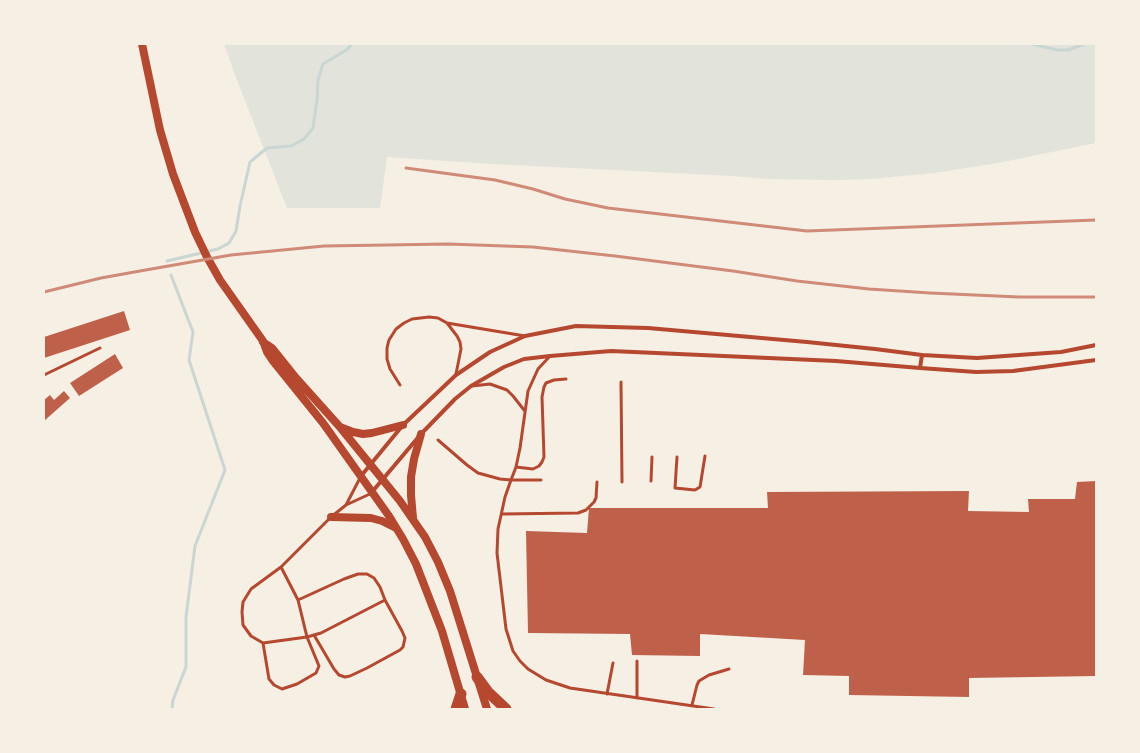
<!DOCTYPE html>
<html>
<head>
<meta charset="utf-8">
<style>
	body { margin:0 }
	#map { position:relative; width:1140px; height:753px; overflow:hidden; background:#f6efe4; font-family:"Noto Sans",sans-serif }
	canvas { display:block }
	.frame { position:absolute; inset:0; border:45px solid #f6efe4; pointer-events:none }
</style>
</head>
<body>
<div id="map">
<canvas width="1140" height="753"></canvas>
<div class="frame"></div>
</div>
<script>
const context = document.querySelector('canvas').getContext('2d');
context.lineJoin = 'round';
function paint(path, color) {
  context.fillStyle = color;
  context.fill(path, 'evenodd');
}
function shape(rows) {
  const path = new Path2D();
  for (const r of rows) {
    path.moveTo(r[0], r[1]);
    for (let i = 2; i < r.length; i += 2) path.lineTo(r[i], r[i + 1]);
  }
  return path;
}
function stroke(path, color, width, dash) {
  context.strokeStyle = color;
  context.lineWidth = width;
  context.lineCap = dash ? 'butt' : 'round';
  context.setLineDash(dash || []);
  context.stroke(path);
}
const green = shape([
	[224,44,1096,44,1096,143,998,163,935,173,871,179,836,180,767,179,732,176,492,164,387,157,380,208,287,208,235,75]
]);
const stream = shape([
	[1032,44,1057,50,1068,50,1085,44],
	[167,261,218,249,229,243,236,231,240,206,250,162,267,148,291,146,304,139,313,128,317,100,318,80,322,67,323,64,348,49,351,44],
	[171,275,193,332,189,360,225,470,195,546,186,617,186,667,173,700,172,709]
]);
const building = shape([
	[124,311,130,330,44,358,44,337],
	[115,354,123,368,79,396,70,383],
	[64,391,70,398,44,421,44,400,50,395,54,400],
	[1096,481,1096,676,969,678,969,697,849,695,849,676,803,675,805,640,700,634,700,656,632,655,630,634,528,633,526,531,587,533,589,508,768,508,767,492,969,491,968,511,1029,512,1028,499,1075,499,1077,482]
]);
const service = shape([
	[447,323,457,336,460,342,461,349,456,374],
	[44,375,100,348],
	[621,382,622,482],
	[400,385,390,369,387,359,387,348,389,340,396,329,404,323,412,319,429,317,438,318,447,323,525,336],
	[472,386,490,384,507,390,513,396,524,410],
	[438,440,467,465,478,473,500,479,511,480,516,467,520,448,528,391,538,369,550,356],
	[677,457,675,488,695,490,700,487,705,456],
	[516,467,533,469,539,466,542,462,544,457,542,397,544,387,546,383,554,380,566,379],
	[541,480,511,480,505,497,498,529,497,553,506,629,513,651,520,661,528,669,546,680,570,688,714,709],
	[651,481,652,457],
	[346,505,360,478],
	[502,514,578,513,586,510,594,502,596,498,597,482],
	[281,567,298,600,307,637,263,643,251,636,243,625,242,612,243,602,251,589,281,567,331,517,346,505,372,493],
	[298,600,344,579,358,574,367,574,374,578,380,587,385,600,402,631,405,638,403,647,400,650,367,668,350,676,345,677,339,675,334,669,314,635],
	[263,643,269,679,274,685,282,689,297,684,316,673,319,666,307,637,321,633,385,600],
	[637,661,637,698],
	[607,694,613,663],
	[692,705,697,685,699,681,709,675,729,669]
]);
const minor = shape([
	[920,368,922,355],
	[361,476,403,425,456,375,490,352,525,336,576,326,648,328,807,342,875,349,922,355,977,358,1061,352,1096,345],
	[372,492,421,434,455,399,471,386,504,367,524,359,550,356,611,351,836,361,920,368,976,372,1013,371,1096,360]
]);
const secondary = shape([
	[142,44,160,130,173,174,195,232,207,257,220,280,263,341,267,352,273,361,323,423,389,516,403,539,416,564,442,631,465,709],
	[263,342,272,348,296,378,339,426,400,501,425,537,438,562,450,591,487,709],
	[340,427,353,432,363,434,372,433,403,425],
	[331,517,371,518,382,521,396,528],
	[413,518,411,495,411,477,414,459,421,434]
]);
const motorway = shape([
	[477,677,488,692,506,709],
	[456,709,461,694]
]);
const rail = shape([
	[406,168,495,180,533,189,565,199,608,208,807,231,1096,220],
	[44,292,101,278,140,271,231,255,324,246,448,244,533,247,615,256,733,271,797,281,869,289,930,293,1019,297,1096,297]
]);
paint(green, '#e2e4dc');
stroke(stream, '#c9d6d2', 3);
paint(building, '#bf614a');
stroke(service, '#b5482f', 3);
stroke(minor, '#b5482f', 4);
stroke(secondary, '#b5482f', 8);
stroke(motorway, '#b5482f', 11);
stroke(rail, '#cf8b77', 3);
</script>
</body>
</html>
